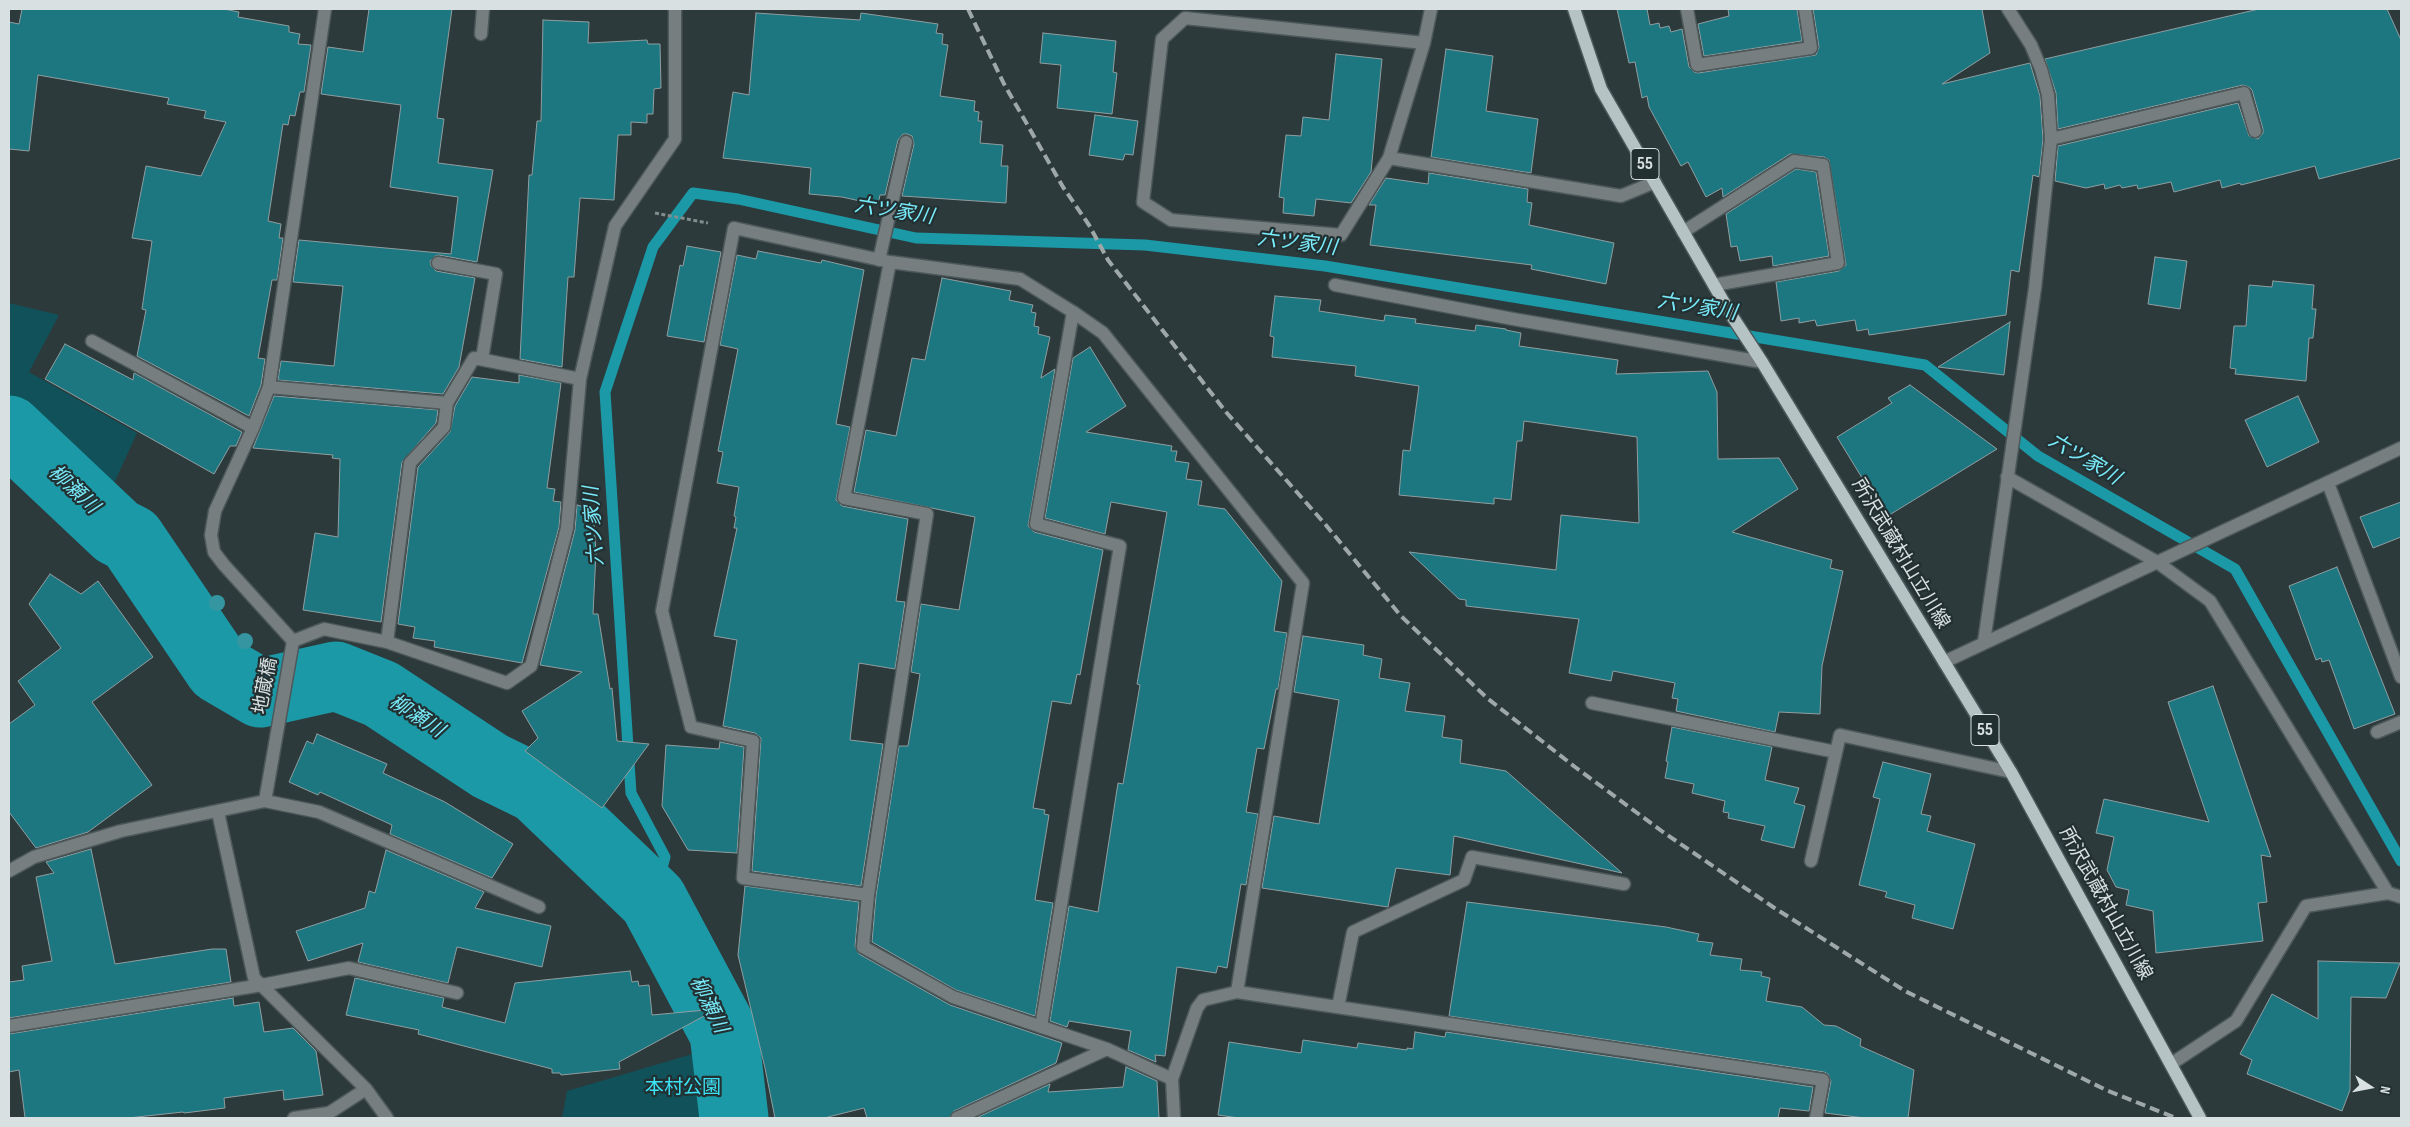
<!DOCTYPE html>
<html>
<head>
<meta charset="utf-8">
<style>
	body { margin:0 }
	#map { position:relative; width:2410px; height:1127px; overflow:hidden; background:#2d3a3c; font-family:"Sofia Sans Condensed",sans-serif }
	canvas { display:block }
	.frame { position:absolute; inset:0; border:10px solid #d8e0e1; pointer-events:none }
	.north { position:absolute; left:2345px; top:1062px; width:50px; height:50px; -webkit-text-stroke:4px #233032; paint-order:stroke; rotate:101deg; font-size:14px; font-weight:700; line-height:20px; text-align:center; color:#d8e0e1 }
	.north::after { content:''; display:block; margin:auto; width:18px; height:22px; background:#d8e0e1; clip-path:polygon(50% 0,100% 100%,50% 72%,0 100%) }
</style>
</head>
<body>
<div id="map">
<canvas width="2410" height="1127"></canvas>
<div class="frame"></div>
<div class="north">N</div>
</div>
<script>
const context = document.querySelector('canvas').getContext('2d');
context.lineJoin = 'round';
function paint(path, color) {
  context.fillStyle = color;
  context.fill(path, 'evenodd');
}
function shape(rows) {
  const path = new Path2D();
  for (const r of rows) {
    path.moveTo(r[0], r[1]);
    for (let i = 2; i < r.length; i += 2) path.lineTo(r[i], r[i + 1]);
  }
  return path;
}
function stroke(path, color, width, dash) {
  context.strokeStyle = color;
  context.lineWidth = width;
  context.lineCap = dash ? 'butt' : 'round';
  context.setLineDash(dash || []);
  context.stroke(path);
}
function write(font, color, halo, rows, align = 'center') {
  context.font = font + ' "Sofia Sans Condensed","Noto Sans JP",sans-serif';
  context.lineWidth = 4.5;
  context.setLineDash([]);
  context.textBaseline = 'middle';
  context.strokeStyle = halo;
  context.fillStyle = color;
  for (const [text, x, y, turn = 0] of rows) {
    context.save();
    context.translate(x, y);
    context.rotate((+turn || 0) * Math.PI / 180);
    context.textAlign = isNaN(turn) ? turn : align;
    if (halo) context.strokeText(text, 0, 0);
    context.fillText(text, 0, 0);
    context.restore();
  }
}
const green = shape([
	[9,303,59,315,29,372,137,433,111,490,9,398],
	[706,1050,721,1118,562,1118,567,1091]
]);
const stream = shape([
	[653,900,665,857,631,793,605,392,653,247,693,193,738,199,916,238,1145,245,1325,266,1925,365,2038,456,2235,569,2401,861]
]);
const river = shape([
	[9,430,117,532,131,539,219,669,260,693,336,676,381,694,490,766,537,789,653,900,724,1033,734,1118]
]);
const building = shape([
	[22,9,224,9,239,12,238,17,289,26,289,32,300,34,298,44,311,45,304,92,300,92,295,116,290,115,288,125,283,124,268,221,281,224,279,238,283,238,277,280,272,280,258,358,265,359,261,385,249,416,137,356,146,310,142,309,152,241,132,238,146,166,201,176,226,122,204,118,206,111,167,104,169,98,38,75,29,151,9,149,9,22,19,24,22,9],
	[369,9,452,9,437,118,444,119,438,163,493,170,477,262,439,255,435,256,430,261,431,266,436,271,475,278,459,367,443,394,278,380,281,361,334,366,343,286,293,282,299,240,451,254,458,197,390,187,401,105,321,94,328,47,363,52,369,9],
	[1617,9,1647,9,1650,25,1659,23,1660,28,1669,26,1671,32,1682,29,1689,67,1694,72,1698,73,1816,55,1819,47,1813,9,1982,9,1990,53,1942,84,2030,63,2040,96,2043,139,2039,177,2033,175,2019,272,2011,270,2006,315,1869,335,1868,329,1857,331,1855,320,1817,326,1815,320,1799,323,1799,318,1781,321,1776,282,1839,271,1846,265,1829,160,1824,157,1790,154,1723,197,1722,188,1706,197,1688,162,1681,166,1649,107,1647,96,1642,98,1635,62,1629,63,1617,9],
	[1728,9,1797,9,1802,41,1704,56,1698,24,1729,16,1728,9],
	[2259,9,2387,9,2401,40,2401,158,2319,179,2315,166,2241,185,2240,183,2222,188,2220,180,2174,192,2171,182,2138,189,2137,185,2122,188,2120,185,2105,189,2104,184,2086,188,2055,181,2058,146,2238,103,2249,136,2258,139,2263,133,2263,129,2252,90,2249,87,2243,85,2058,129,2056,93,2045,59,2259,9],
	[756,13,860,20,861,13,938,24,936,33,943,34,942,44,948,45,940,96,975,101,974,111,979,112,978,121,982,121,980,143,1003,145,1001,166,1008,166,1006,203,902,196,914,144,912,136,907,134,903,134,898,140,885,195,880,195,878,205,842,197,809,194,811,168,723,158,733,92,749,95,756,13],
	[543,20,589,22,588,43,647,40,648,44,660,44,661,88,654,89,653,114,647,114,647,123,631,122,631,135,618,135,614,200,580,198,574,277,568,277,562,367,520,359,529,175,532,175,537,121,541,121,543,20],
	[1043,33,1116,41,1113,72,1117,73,1112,114,1057,108,1061,65,1040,63,1043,33],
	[1446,49,1493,56,1486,111,1538,119,1531,173,1431,157,1446,49],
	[1336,54,1382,59,1371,172,1351,203,1316,199,1314,216,1283,213,1284,198,1279,197,1286,135,1301,136,1303,117,1329,120,1336,54],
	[1095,115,1138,121,1133,155,1125,154,1123,160,1089,155,1095,115],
	[1796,169,1816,172,1829,256,1773,266,1772,256,1740,261,1737,246,1731,247,1726,214,1796,169],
	[1429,173,1528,189,1527,202,1532,203,1529,225,1614,243,1606,284,1531,269,1532,265,1370,245,1376,205,1369,205,1386,178,1428,184,1429,173],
	[687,246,721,252,704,342,667,336,680,265,683,266,687,246],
	[758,251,821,263,822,260,864,270,836,424,850,427,836,500,842,506,908,519,896,601,905,602,895,669,859,663,850,740,883,744,861,886,752,871,761,738,755,733,723,726,737,640,714,636,737,528,734,528,736,517,734,516,739,487,717,483,723,452,718,451,738,349,720,345,737,255,756,259,758,251],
	[2155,257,2187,261,2180,309,2148,304,2155,257],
	[942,278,1011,291,1009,300,1033,305,1031,312,1036,313,1034,326,1039,327,1038,334,1050,337,1041,378,1055,369,1028,526,1034,532,1103,550,1080,675,1077,674,1071,704,1052,701,1033,808,1045,810,1044,814,1049,815,1035,900,1053,903,1035,1016,956,990,872,942,876,896,899,746,908,746,920,674,911,672,921,604,959,610,975,517,854,492,866,430,896,436,912,358,925,360,942,278],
	[2273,281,2314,285,2312,309,2316,309,2313,338,2309,338,2306,381,2235,374,2236,369,2230,368,2234,326,2246,326,2249,285,2272,287,2273,281],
	[1275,296,1321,300,1319,311,1384,321,1385,315,1416,319,1415,323,1475,331,1476,325,1506,329,1506,330,1521,333,1519,346,1618,360,1616,374,1708,371,1717,392,1718,459,1779,458,1798,489,1732,532,1832,560,1830,568,1843,571,1822,666,1820,714,1779,712,1775,732,1676,711,1678,699,1672,698,1675,683,1613,671,1611,681,1569,673,1579,619,1466,606,1466,600,1459,599,1409,552,1556,570,1561,515,1639,523,1637,437,1524,421,1522,441,1517,441,1511,500,1494,498,1494,504,1399,495,1403,450,1410,451,1419,386,1355,376,1356,366,1272,357,1274,337,1270,336,1275,296],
	[2010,322,2004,375,1938,367,2010,322],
	[65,344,133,380,134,373,242,432,236,446,230,446,214,474,45,379,65,344],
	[1090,347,1126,406,1086,432,1172,446,1171,451,1177,451,1175,461,1189,463,1186,479,1202,481,1198,505,1225,509,1282,581,1274,631,1287,633,1278,689,1276,689,1264,749,1257,748,1246,812,1258,814,1246,885,1241,884,1227,968,1218,966,1216,973,1177,967,1165,1056,1155,1055,1156,1062,1128,1050,1131,1031,1069,1021,1067,1027,1050,1021,1069,906,1098,912,1118,783,1123,784,1140,685,1137,684,1167,512,1111,502,1105,534,1045,518,1073,358,1090,347],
	[519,375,561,383,547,488,555,489,553,501,561,502,559,527,522,663,434,647,435,641,413,638,415,627,398,624,418,467,450,432,455,406,472,377,519,383,519,375],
	[1910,385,1997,449,1886,517,1837,437,1892,403,1888,398,1910,385],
	[274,396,438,410,436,423,402,462,381,622,303,610,315,533,338,537,340,459,332,458,333,455,253,448,274,396],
	[2298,396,2319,442,2267,467,2245,420,2298,396],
	[2401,502,2401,537,2373,548,2360,517,2401,502],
	[577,505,593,509,596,552,593,614,598,614,610,689,612,688,617,741,649,744,602,808,525,751,538,738,522,711,582,672,540,665,575,530,577,505],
	[2337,567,2395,714,2354,729,2329,660,2322,662,2321,658,2316,660,2289,586,2337,567],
	[50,574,81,594,98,581,153,657,92,702,152,785,88,832,36,848,9,812,9,724,35,705,18,681,61,648,29,604,50,574],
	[1303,636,1364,645,1363,655,1382,659,1379,678,1410,683,1405,711,1445,716,1442,737,1462,740,1460,763,1506,771,1622,873,1454,836,1450,875,1396,868,1388,907,1262,888,1274,816,1319,824,1339,700,1294,692,1303,636],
	[2213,686,2271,857,2261,855,2267,902,2258,903,2263,941,2156,953,2153,911,2126,905,2129,890,2116,887,2107,870,2114,837,2096,833,2104,799,2209,822,2168,702,2213,686],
	[1672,727,1772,747,1765,780,1799,788,1794,803,1805,806,1794,848,1761,840,1765,826,1728,818,1729,813,1723,812,1725,801,1692,793,1694,784,1665,778,1668,762,1666,761,1672,727],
	[317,734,387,764,383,773,445,802,513,844,492,878,390,834,392,825,320,792,318,795,289,782,307,741,313,744,317,734],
	[720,742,744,747,737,853,688,850,662,806,666,745,719,749,720,742],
	[1883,762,1931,774,1921,814,1931,816,1927,831,1975,844,1953,929,1912,918,1915,905,1885,897,1887,892,1859,885,1880,799,1873,797,1883,762],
	[91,849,115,964,212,949,226,949,231,982,9,1018,9,982,24,980,22,966,52,961,36,877,54,873,46,862,91,849],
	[386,850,484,892,475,908,551,926,542,967,457,947,448,983,358,962,363,943,308,961,296,931,365,908,369,891,375,893,386,850],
	[745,886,859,902,855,946,859,954,950,1005,1062,1043,1056,1063,954,1111,949,1118,867,1118,864,1108,824,1118,775,1118,765,1068,738,955,745,886],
	[1467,902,1666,927,1699,934,1697,941,1713,943,1710,955,1742,959,1740,970,1762,972,1761,976,1770,978,1766,1001,1802,1007,1824,1025,1836,1026,1861,1039,1860,1046,1914,1070,1908,1118,1865,1118,1825,1113,1831,1081,1828,1074,1824,1072,1449,1016,1467,902],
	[2318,961,2400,963,2386,998,2351,997,2350,1090,2342,1111,2247,1074,2252,1060,2240,1054,2272,994,2318,1019,2318,961],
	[630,971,632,982,638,981,639,986,649,985,652,1015,717,1009,619,1062,620,1069,561,1075,560,1073,552,1073,552,1069,418,1034,419,1030,346,1015,355,978,444,998,442,1007,505,1023,515,983,630,971],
	[233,998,234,1006,259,1002,264,1032,293,1028,316,1051,323,1095,284,1100,283,1090,224,1098,225,1108,184,1113,183,1112,128,1118,25,1118,19,1070,9,1072,9,1034,233,998],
	[1415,1032,1445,1037,1446,1032,1813,1087,1809,1111,1780,1108,1778,1118,1239,1118,1218,1115,1229,1042,1301,1053,1303,1040,1357,1048,1358,1043,1407,1050,1407,1048,1413,1049,1415,1032],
	[1126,1067,1157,1081,1159,1118,976,1118,1050,1084,1048,1092,1123,1087,1126,1067]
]);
const path = shape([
	[655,213,708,223]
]);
const minor = shape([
	[1687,9,1697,65,1811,48,1805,9],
	[481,34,483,9],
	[1424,43,1185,18,1162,39,1143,202,1171,220,1341,235,1389,158,1424,43,1431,9],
	[2051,139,2244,93,2255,131],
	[1389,158,1621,196,1655,182],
	[1683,232,1794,161,1823,165,1838,263,1714,285],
	[879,260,906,142],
	[890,262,844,498,927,514,868,895,863,947,953,997,1107,1049,1172,1079],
	[438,263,496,274,482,359],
	[1335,285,1513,319,1762,362],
	[92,341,253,428],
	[269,387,447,403],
	[2007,477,2157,562,2210,601,2388,893,2401,897],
	[2328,483,2401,677],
	[293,641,324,629,387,642,507,683,531,666,567,528,580,379,615,226,675,139,675,9],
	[293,641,224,565,214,552,211,535,215,511,253,428,269,387,325,9],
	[387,642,410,463,444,427,447,403,474,358,580,379],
	[1984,642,2035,288,2051,139,2048,95,2041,69,2031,45,2008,9],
	[1944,662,2401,448],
	[1592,703,1836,752],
	[2377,732,2401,722],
	[265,801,319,812,539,907],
	[218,812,254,978,366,1089,387,1118],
	[1811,861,1840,735,2011,772],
	[9,871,34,857,121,831,265,801,293,641],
	[868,895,743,878,753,741,691,727,662,611,734,228,890,262,1020,279,1073,312,1103,333,1303,583,1237,992],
	[1338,1007,1353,932,1464,880,1472,857,1624,884],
	[9,1026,262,985,349,968,457,993],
	[1041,1027,1120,546,1036,524,1073,312],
	[2171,1064,2236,1021,2306,906,2388,893],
	[294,1118,329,1113,366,1089],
	[957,1118,1107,1049],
	[1174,1118,1172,1079,1197,1008,1203,1000,1237,992,1823,1080,1816,1118]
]);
const major = shape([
	[1574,9,1601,89,1730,313,1762,362,2011,772,2200,1118]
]);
const rail = shape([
	[968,9,1004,84,1063,187,1089,225,1108,260,1226,412,1325,524,1401,616,1487,698,1575,767,1663,832,1773,907,1905,991,2106,1090,2176,1118]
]);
const trees = [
	[217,603],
	[245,641]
];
const shields = [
	[1645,164,28],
	[1985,730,28]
];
const shieldNames = [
	["55",1645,164],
	["55",1985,730]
];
const streetNames = [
	["所沢武蔵村山立川線",1900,554,59],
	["地蔵橋",266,686,-79],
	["所沢武蔵村山立川線",2105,904,61]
];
const parkNames = [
	["本村公園",683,1088]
];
const waterNames = [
	["六ツ家川",894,212,9],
	["六ツ家川",1297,244,7],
	["六ツ家川",1697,308,9],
	["六ツ家川",2084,460,31],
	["柳瀬川",73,490,43],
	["六ツ家川",595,526,-94],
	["柳瀬川",416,717,33],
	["柳瀬川",708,1005,64]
];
paint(green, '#115159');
stroke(stream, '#1c99a7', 11);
stroke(river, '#1c99a7', 69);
paint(building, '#1d7781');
stroke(building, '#8f9ea0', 1);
stroke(minor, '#4c585a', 15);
stroke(major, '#4c585a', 15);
stroke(path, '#828d8e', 3, [4, 2.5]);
stroke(minor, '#777e7f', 12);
stroke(major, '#b6c3c5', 12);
stroke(rail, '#9ea8a9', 4, [10, 5]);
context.fillStyle = '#3596a1';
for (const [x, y] of trees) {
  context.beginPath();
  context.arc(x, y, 8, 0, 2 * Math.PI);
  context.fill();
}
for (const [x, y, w] of shields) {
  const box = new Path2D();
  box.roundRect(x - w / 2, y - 15.5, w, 31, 4);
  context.fillStyle = '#233032';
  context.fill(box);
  stroke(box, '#d8e0e1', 1);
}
write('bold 18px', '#d8e0e1', null, shieldNames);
write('19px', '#d8e0e1', '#233032', streetNames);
write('19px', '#3be1f4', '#233032', parkNames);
write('italic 20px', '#78eaf9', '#233032', waterNames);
</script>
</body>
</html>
